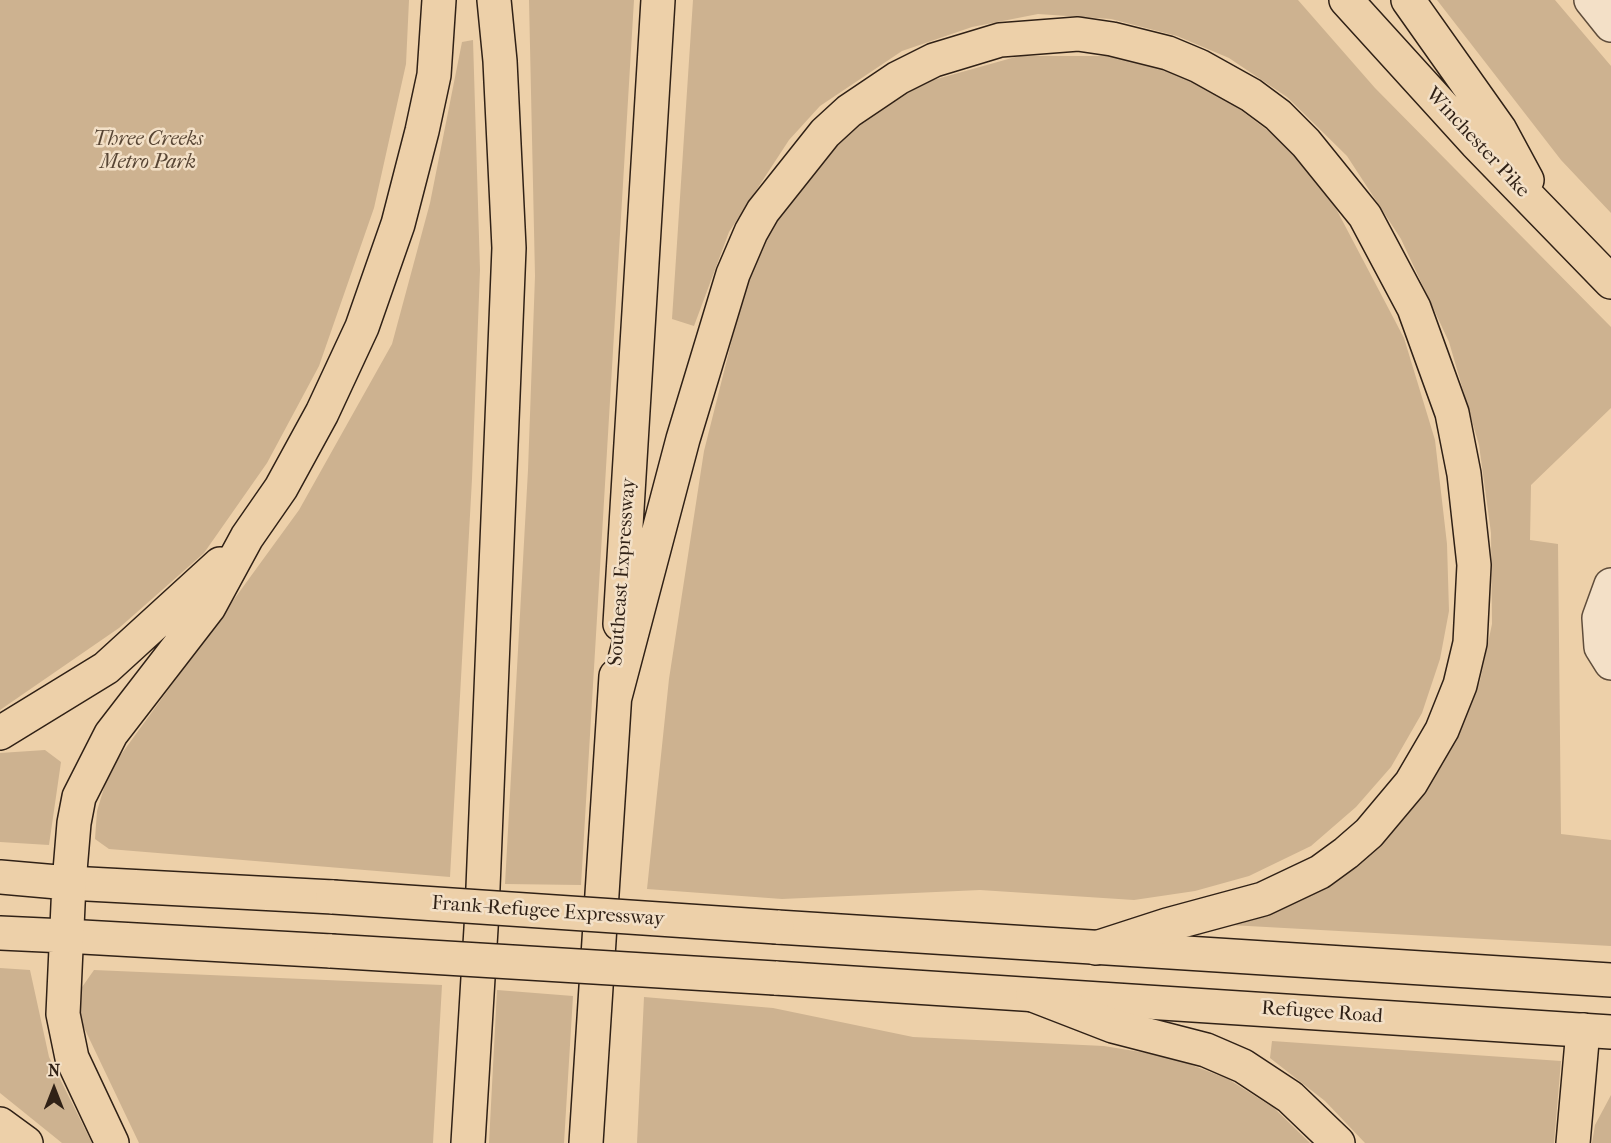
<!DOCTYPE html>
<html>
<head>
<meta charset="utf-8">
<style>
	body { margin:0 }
	#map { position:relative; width:1611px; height:1143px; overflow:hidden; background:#edd0a9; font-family:"IM FELL French Canon",serif }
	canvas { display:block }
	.north { position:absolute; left:24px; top:1059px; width:60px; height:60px; -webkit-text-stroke:4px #f3e0c7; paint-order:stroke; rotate:0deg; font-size:16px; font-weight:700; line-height:24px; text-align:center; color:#302116 }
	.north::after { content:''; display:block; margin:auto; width:21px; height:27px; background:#302116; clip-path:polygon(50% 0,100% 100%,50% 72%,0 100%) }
</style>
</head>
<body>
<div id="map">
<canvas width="1611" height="1143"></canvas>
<div class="north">N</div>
</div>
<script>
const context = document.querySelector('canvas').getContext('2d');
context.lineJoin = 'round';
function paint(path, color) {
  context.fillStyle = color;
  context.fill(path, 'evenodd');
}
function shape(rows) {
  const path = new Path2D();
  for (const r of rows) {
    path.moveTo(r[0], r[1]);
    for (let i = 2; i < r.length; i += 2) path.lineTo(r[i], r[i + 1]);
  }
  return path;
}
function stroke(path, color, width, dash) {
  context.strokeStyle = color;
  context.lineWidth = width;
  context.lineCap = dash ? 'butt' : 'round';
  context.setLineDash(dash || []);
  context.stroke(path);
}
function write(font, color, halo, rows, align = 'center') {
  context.font = font + ' "IM FELL French Canon",serif';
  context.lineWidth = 5;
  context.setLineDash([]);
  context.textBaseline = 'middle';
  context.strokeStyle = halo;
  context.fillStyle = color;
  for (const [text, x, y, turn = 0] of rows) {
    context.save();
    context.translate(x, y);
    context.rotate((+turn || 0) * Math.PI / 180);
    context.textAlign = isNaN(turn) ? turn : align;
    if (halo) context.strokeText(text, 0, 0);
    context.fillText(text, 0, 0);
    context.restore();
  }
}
const green = shape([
	[0,0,409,0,406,64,374,208,319,366,267,463,204,553,119,628,0,710],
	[529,0,634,0,581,885,505,884,528,470,535,276],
	[693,0,1298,0,1375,88,1611,327,1611,408,1531,485,1530,540,1558,544,1561,834,1611,840,1611,946,1230,925,1329,885,1405,818,1461,728,1480,681,1492,624,1491,533,1479,445,1449,342,1401,239,1347,156,1287,97,1229,58,1177,36,1111,19,1038,14,972,27,902,51,820,106,789,140,729,232,694,326,672,319],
	[1437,0,1555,0,1611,66,1611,213,1561,160],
	[473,40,480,270,472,479,450,877,109,849,95,839,97,811,109,771,299,510,392,344,430,203,462,42],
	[1019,56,1111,56,1172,69,1234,105,1291,148,1332,201,1404,338,1435,440,1447,544,1449,611,1440,659,1422,713,1391,767,1356,807,1311,846,1249,876,1195,891,1134,900,980,890,782,899,647,889,669,679,704,451,748,276,775,218,848,131,926,82],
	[45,750,61,762,49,845,0,842,0,753],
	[0,968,30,970,49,1057,92,1143,62,1143,0,1093],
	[94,970,442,985,433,1143,139,1143,78,1015,80,990],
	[497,990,573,996,564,1143,489,1143],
	[644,997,773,1008,913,1037,1104,1046,1171,1057,1228,1079,1274,1108,1310,1143,637,1143],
	[1272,1041,1561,1061,1554,1143,1365,1143,1325,1101,1270,1058],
	[1611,1095,1611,1143,1592,1143,1595,1125]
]);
const minor = shape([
	[1591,0,1611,25],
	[1611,585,1599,618,1601,647,1611,663]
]);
const major = shape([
	[1346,0,1476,143,1611,282],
	[1408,0,1500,130,1527,180],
	[69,883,333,897],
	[777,927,1611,980],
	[65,936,331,951],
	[775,978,1611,1032]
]);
const highway = shape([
	[620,624,658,0],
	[615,697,683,439,733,274,751,232,763,211,825,133,849,111,898,78,934,60,1000,40,1078,34,1112,39,1168,53,1199,66,1251,95,1278,115,1306,143,1365,216,1414,308,1452,413,1464,474,1474,565,1470,643,1460,685,1442,730,1411,783,1369,833,1346,853,1320,872,1263,899,1167,925,1096,948],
	[0,733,106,668,220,564],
	[0,877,69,883],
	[0,933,65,936],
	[1033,995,1113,1026,1206,1050,1243,1066,1290,1097,1338,1143],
	[0,1124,26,1143],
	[112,1143,72,1058,63,1014,69,883,74,823,79,797,111,734,209,607,247,537,281,488,322,413,362,327,398,224,422,131,434,75,439,0],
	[468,1143,482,912,509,248,500,61,494,0],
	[586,1143,616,676],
	[1573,1143,1583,1030]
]);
const majorBridge = shape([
	[333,897,777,927],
	[331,951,775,978]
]);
const parkNames = [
	["Three Creeks",148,140],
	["Metro Park",148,163]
];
const streetNames = [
	["Winchester Pike",1477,143,47],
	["Southeast Expressway",623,572,-86],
	["Frank-Refugee Expressway",548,912,4],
	["Refugee Road",1322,1013,4]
];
paint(green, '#cdb290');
stroke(minor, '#5f4d3b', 36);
stroke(major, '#302116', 36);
stroke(highway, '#302116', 36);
stroke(minor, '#f3e0c7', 33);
stroke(major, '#edd0a9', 33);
stroke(highway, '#edd0a9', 33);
stroke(majorBridge, '#302116', 36, []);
stroke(majorBridge, '#edd0a9', 33);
write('italic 20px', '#574534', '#f3e0c7', parkNames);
write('20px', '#302116', '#f3e0c7', streetNames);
</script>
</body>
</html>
